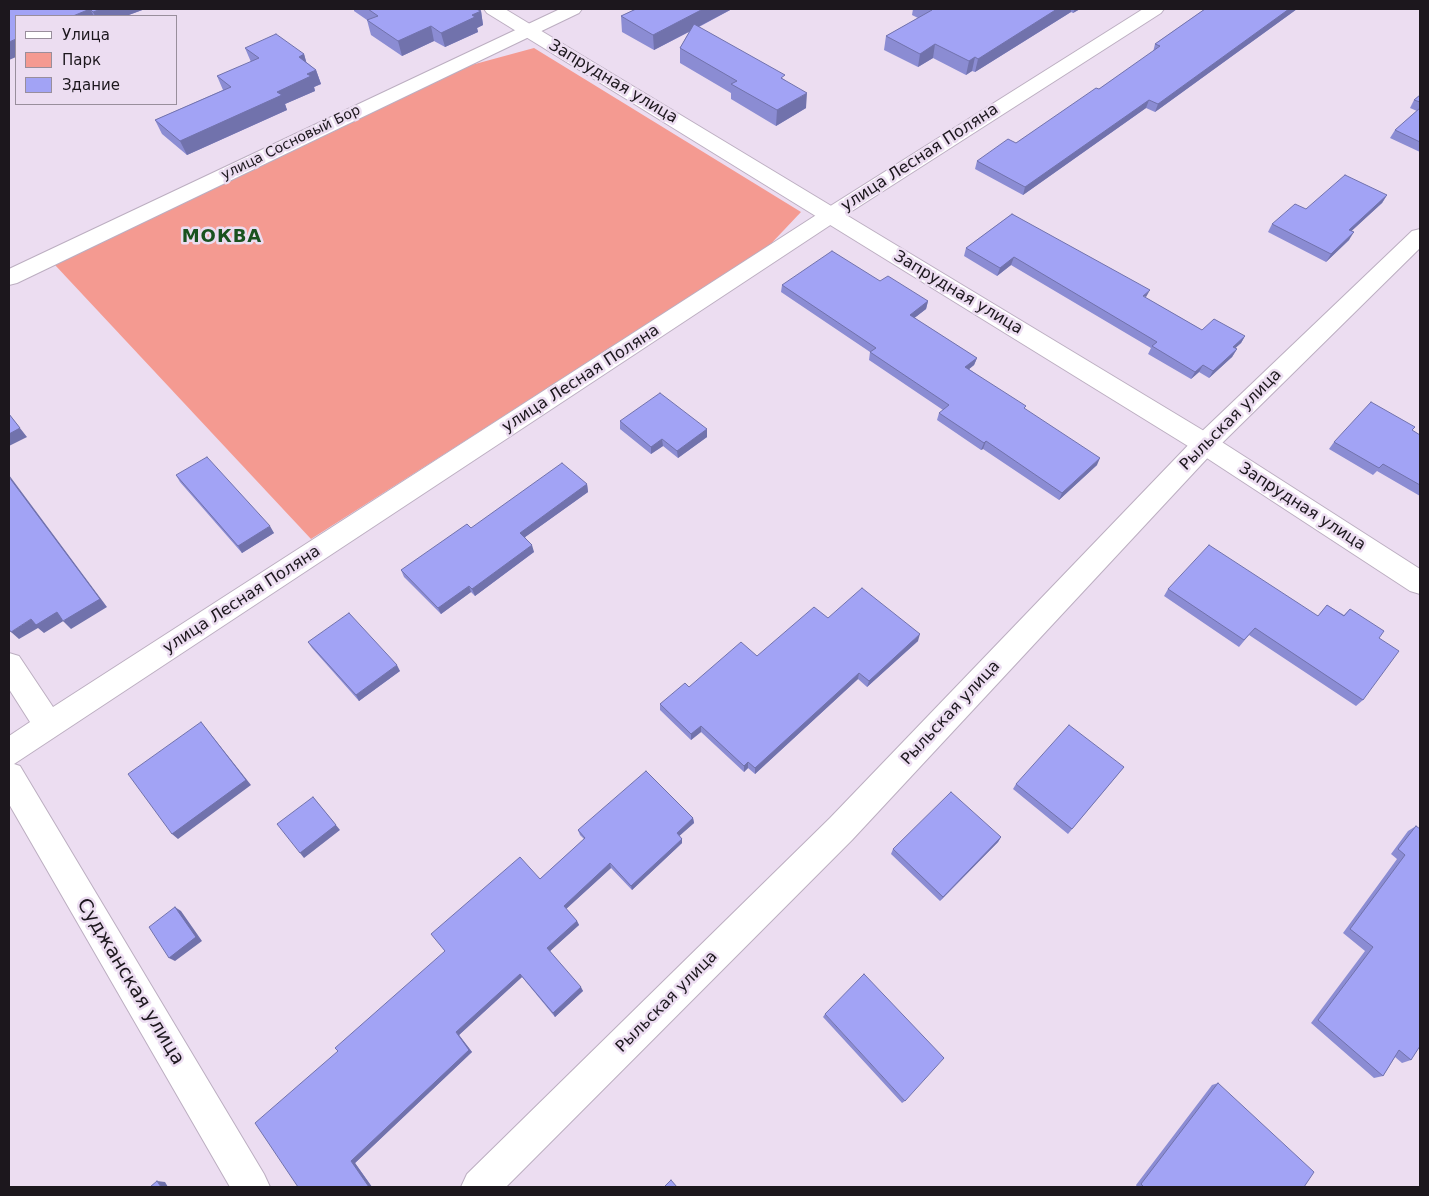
<!DOCTYPE html>
<html>
<head>
<meta charset="utf-8">
<style>
	body { margin:0 }
	#map { position:relative; width:1429px; height:1196px; overflow:hidden; background:#ecddf1; font-family:"DejaVu Sans",sans-serif }
	canvas { display:block }
	.frame { position:absolute; inset:0; border:10px solid #1c171d; pointer-events:none }
	.legend { position:absolute; left:15px; top:15px; width:162px; height:90px; box-sizing:border-box; background:#ecddf1; border:1px solid #998e9c; margin:0; padding:6px 9px; list-style:none; font-size:15px; color:#1c171d }
	.legend li { display:flex; align-items:center; gap:10px; height:25px }
	.legend b { width:25px; border:1px solid #998e9c }
</style>
</head>
<body>
<div id="map">
<canvas width="1429" height="1196"></canvas>
<div class="frame"></div>
<ul class="legend">
<li><b style="height:6px;background:#fff"></b>Улица</li>
<li><b style="height:14px;background:#f49a91"></b>Парк</li>
<li><b style="height:14px;background:#a2a3f5"></b>Здание</li>
</ul>
</div>
<script>
const context = document.querySelector('canvas').getContext('2d');
context.lineJoin = 'round';
function paint(path, color) {
  context.fillStyle = color;
  context.fill(path, 'evenodd');
}
function shape(rows) {
  const path = new Path2D();
  for (const r of rows) {
    path.moveTo(r[0], r[1]);
    for (let i = 2; i < r.length; i += 2) path.lineTo(r[i], r[i + 1]);
  }
  return path;
}
function stroke(path, color, width, dash) {
  context.strokeStyle = color;
  context.lineWidth = width;
  context.lineCap = dash ? 'butt' : 'round';
  context.setLineDash(dash || []);
  context.stroke(path);
}
function write(font, color, halo, rows, align = 'center') {
  context.font = font + ' "DejaVu Sans",sans-serif';
  context.lineWidth = 5;
  context.setLineDash([]);
  context.textBaseline = 'middle';
  context.strokeStyle = halo;
  context.fillStyle = color;
  for (const [text, x, y, turn = 0] of rows) {
    context.save();
    context.translate(x, y);
    context.rotate((+turn || 0) * Math.PI / 180);
    context.textAlign = isNaN(turn) ? turn : align;
    if (halo) context.strokeText(text, 0, 0);
    context.fillText(text, 0, 0);
    context.restore();
  }
}
const green = shape([
	[534,48,801,212,766,249,311,539,55,265,464,67]
]);
const minor = shape([
	[560,9,582,9,579,13,17,283,9,285,9,269,560,9],
	[1143,9,1164,9,1161,13,838,220,14,764,20,766,264,1174,270,1187,230,1187,9,804,9,736,30,722,9,689,9,653,19,656,53,707,824,210,1143,9],
	[1420,229,1420,248,1214,451,852,840,506,1187,461,1187,467,1174,830,818,1196,437,1412,231,1420,229]
]);
const tertiary = shape([
	[484,9,505,9,1214,437,1420,569,1420,594,1410,591,1196,451,487,13,484,9]
]);
const wall = shape([
	[9,9,145,9,126,16,16,16],
	[354,9,476,9,481,11,483,25,477,28,478,32,445,47,434,41,402,56,371,35,367,20,354,11],
	[636,9,732,9,699,27,785,80,806,108,776,126,731,99,731,93,680,63,680,48,689,32,654,50,622,32,621,16],
	[913,9,1080,9,1073,13,1071,12,975,72,972,71,966,75,933,58,918,67,884,50,886,36,918,18,912,15],
	[1205,9,1297,9,1155,112,1146,108,1023,195,975,169,977,161,1016,143,1099,89,1153,52,1155,44],
	[245,48,304,54,306,62,316,70,321,84,314,87,315,91,285,104,287,110,187,155,162,134,155,120,223,90,217,76,251,62],
	[1420,95,1420,152,1390,138,1395,130,1417,111,1410,108,1414,100],
	[1387,195,1382,203,1351,231,1349,240,1326,262,1268,232,1272,224,1306,209],
	[1012,214,1146,298,1202,330,1245,336,1241,343,1235,348,1237,349,1232,357,1209,378,1199,372,1191,379,1148,354,1151,348,1011,265,997,276,964,256,966,248],
	[880,281,928,301,926,309,914,318,977,358,974,365,969,369,1025,409,1097,465,1059,500,983,449,981,450,937,420,939,413,943,410,869,360,870,352,781,292,782,285],
	[620,421,707,429,707,437,678,458,663,446,651,454,620,429],
	[1420,435,1420,496,1377,471,1373,475,1329,449,1334,442],
	[176,475,274,533,242,553,180,482],
	[587,484,588,492,525,537,534,552,475,596,471,592,441,614,404,577,401,570,471,528],
	[1168,589,1318,616,1327,605,1344,615,1350,609,1379,638,1363,700,1356,706,1249,635,1239,647,1164,596],
	[828,618,918,641,867,687,858,679,755,774,748,768,744,772,701,732,691,740,660,710,660,704,689,687,757,656],
	[308,642,400,671,359,701,312,648],
	[1124,767,1068,834,1013,789,1016,784],
	[693,818,694,823,679,836,682,839,682,843,632,890,611,868,566,909,577,921,579,925,550,951,583,991,555,1017,522,977,459,1035,472,1052,355,1163,372,1187,298,1187,338,1051,540,879,584,839,580,835,578,830],
	[1416,826,1411,1060,1402,1063,1395,1057,1383,1076,1374,1078,1311,1023,1365,951,1343,933,1397,859,1391,854,1408,831],
	[1001,837,998,842,940,901,891,854,893,849],
	[825,1014,905,1101,902,1103,823,1017],
	[1218,1083,1304,1187,1137,1187,1136,1185,1212,1085]
]);
const shadedWall = shape([
	[90,9,94,16,73,16],
	[101,9,145,9,126,16,95,16,93,12],
	[703,9,732,9,654,50,653,35],
	[1057,9,1071,9,1071,12,975,72,978,59],
	[1075,9,1080,9,1073,13],
	[1289,9,1297,9,1155,112,1158,104],
	[481,11,483,25,477,28,478,32,445,47,441,33,472,15],
	[431,26,434,41,402,56,398,41],
	[16,39,16,57,9,60,9,42],
	[935,44,933,58,918,67,920,54],
	[304,54,308,68,299,57],
	[975,57,972,71,966,75,969,61],
	[316,70,321,84,314,87,315,91,285,104,287,110,187,155,180,141,277,92,307,74],
	[807,93,806,108,776,126,777,110],
	[1149,100,1146,108,1023,195,1025,187],
	[1387,195,1382,203,1344,238,1349,230],
	[1354,232,1349,240,1326,262,1331,254],
	[1014,257,1011,265,997,276,1000,268],
	[1150,290,1146,297,1143,296],
	[928,301,926,309,908,323,910,315],
	[1245,336,1241,343,1229,354,1233,347],
	[1237,349,1232,357,1209,378,1213,371],
	[977,358,974,365,963,374,965,367],
	[1203,365,1199,372,1191,379,1195,372],
	[9,414,27,437,9,446],
	[707,429,707,437,678,458,677,451],
	[662,439,663,446,651,454,651,447],
	[986,441,983,449,981,450,984,443],
	[1100,458,1097,465,1059,500,1062,493],
	[9,475,107,607,71,629,63,621],
	[587,484,588,492,521,540,520,533],
	[270,526,274,533,242,553,238,546],
	[532,545,534,552,475,596,472,589],
	[469,586,471,592,441,614,438,608],
	[57,612,65,620,44,633,38,628,19,639,11,632,31,619],
	[920,634,918,641,867,687,869,681],
	[397,665,400,671,359,701,356,695],
	[859,673,858,679,755,774,755,768],
	[201,722,251,785,178,839,172,834],
	[701,726,701,732,691,740,691,734],
	[748,762,748,768,744,772,744,766],
	[313,797,340,830,304,858,300,853],
	[693,818,694,823,677,838,677,833],
	[1001,837,998,842,940,901,943,897],
	[682,839,682,843,632,890,631,886],
	[610,863,611,868,565,910,564,906],
	[175,907,181,911,202,941,175,961,169,958],
	[577,921,579,925,549,952,547,948],
	[520,974,522,977,459,1035,472,1052,355,1163,372,1187,369,1187,351,1161,456,1032],
	[581,987,583,991,555,1017,553,1013],
	[157,1181,165,1182,168,1187,161,1187]
]);
const building = shape([
	[9,9,101,9,93,12,90,9,73,16,16,16,16,39,9,42,9,9],
	[368,9,476,9,481,11,472,15,475,17,441,33,431,26,398,41,367,20,378,16,368,9],
	[636,9,703,9,653,35,621,16,636,9],
	[930,9,1057,9,978,59,975,57,969,61,935,44,920,54,886,36,932,10,930,9],
	[1205,9,1289,9,1158,104,1149,100,1025,187,977,161,1008,139,1016,143,1096,88,1099,89,1160,46,1155,44,1205,9],
	[694,24,785,75,781,78,807,93,777,110,731,84,737,81,680,48,694,24],
	[276,34,304,54,299,57,316,70,307,74,311,76,277,92,282,95,180,141,155,120,231,87,217,76,259,58,245,48,276,34],
	[1420,95,1420,102,1414,100,1420,95],
	[1420,108,1420,142,1395,130,1420,108],
	[1345,175,1387,195,1349,230,1354,232,1331,254,1272,224,1295,204,1306,209,1345,175],
	[1012,214,1150,290,1143,296,1202,330,1214,319,1245,336,1233,347,1237,349,1213,371,1203,365,1195,372,1152,346,1157,342,1014,257,1000,268,966,248,1012,214],
	[832,251,880,281,888,276,928,301,910,315,977,358,965,367,1026,406,1024,408,1100,458,1062,493,986,441,984,443,939,413,949,405,870,352,876,348,782,285,832,251],
	[660,393,707,429,677,451,662,439,651,447,620,421,660,393],
	[1371,402,1415,427,1412,430,1420,435,1420,485,1383,464,1379,468,1334,442,1371,402],
	[9,414,20,428,9,434,9,414],
	[207,457,270,526,238,546,176,475,207,457],
	[562,463,587,484,520,533,532,545,472,589,469,586,438,608,401,570,467,524,471,528,562,463],
	[9,477,100,599,63,621,57,612,36,625,31,619,11,632,9,629,9,477],
	[1209,545,1318,616,1327,605,1344,616,1350,609,1384,631,1379,638,1399,651,1363,700,1255,628,1244,640,1168,589,1209,545],
	[862,588,920,634,869,681,859,673,755,768,748,762,744,766,701,726,691,734,660,704,685,683,689,687,741,642,757,656,814,607,828,618,862,588],
	[349,613,397,665,356,695,308,642,349,613],
	[201,722,246,780,172,834,128,774,201,722],
	[1069,725,1124,767,1072,829,1016,784,1069,725],
	[646,771,693,818,677,833,682,839,631,886,610,863,564,906,577,921,547,948,581,987,553,1013,520,974,456,1032,469,1050,351,1161,369,1187,298,1187,255,1123,338,1051,335,1048,445,951,431,934,520,857,540,879,585,838,578,830,646,771],
	[951,792,1001,837,943,897,893,849,951,792],
	[313,797,336,825,300,853,277,824,313,797],
	[1416,826,1420,829,1420,1046,1411,1060,1399,1050,1383,1076,1318,1020,1373,947,1350,929,1405,855,1398,849,1416,826],
	[175,907,196,937,169,958,149,927,175,907],
	[864,974,944,1058,905,1101,825,1014,864,974],
	[1218,1083,1314,1172,1304,1187,1144,1187,1141,1184,1218,1083],
	[671,1180,677,1187,664,1187,671,1180],
	[157,1181,161,1187,150,1187,157,1181]
]);
const farStreetnames = [
	["улица Сосновый Бор",291,143,-26]
];
const streetNames = [
	["Запрудная улица",613,82,31],
	["улица Лесная Поляна",920,158,-33],
	["Запрудная улица",958,293,31],
	["улица Лесная Поляна",581,379,-33],
	["Рыльская улица",1231,420,-45],
	["Запрудная улица",1302,507,33],
	["улица Лесная Поляна",242,600,-33],
	["Рыльская улица",951,713,-47],
	["Рыльская улица",667,1002,-45]
];
const farDistrictnames = [
	["МОКВА",222,237]
];
const nearStreetnames = [
	["Суджанская улица",130,982,59]
];
paint(green, '#f49a91');
stroke(minor, '#bcaec1', 2);
stroke(tertiary, '#bcaec1', 2);
paint(minor, '#fff');
paint(tertiary, '#fff');
paint(wall, '#8b8cd3');
paint(shadedWall, '#7172ac');
paint(building, '#a2a3f5');
stroke(building, '#7172ac', 1);
write('14px', '#1c171d', '#ecddf1', farStreetnames);
write('16px', '#1c171d', '#ecddf1', streetNames);
context.letterSpacing = '1px';
write('bold 18px', '#19521f', '#ecddf1', farDistrictnames);
context.letterSpacing = '0px';
write('19px', '#1c171d', '#ecddf1', nearStreetnames);
</script>
</body>
</html>
